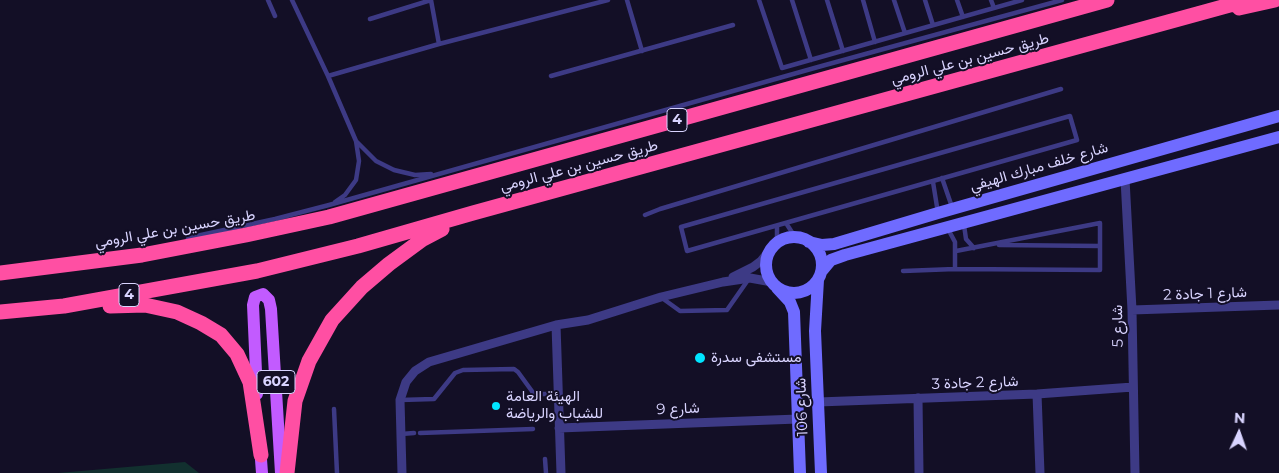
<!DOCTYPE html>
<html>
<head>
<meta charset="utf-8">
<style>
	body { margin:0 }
	#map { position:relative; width:1279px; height:473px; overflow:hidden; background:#130f26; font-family:Montserrat,sans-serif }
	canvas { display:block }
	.north { position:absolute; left:1214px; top:408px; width:50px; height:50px; -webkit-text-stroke:4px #130f26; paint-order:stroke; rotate:3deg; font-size:14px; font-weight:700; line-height:20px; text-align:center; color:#d9d4ff }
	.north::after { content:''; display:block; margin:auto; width:18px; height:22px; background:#d9d4ff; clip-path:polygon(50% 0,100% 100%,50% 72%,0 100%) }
</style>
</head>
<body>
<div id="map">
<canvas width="1279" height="473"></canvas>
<div class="north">N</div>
</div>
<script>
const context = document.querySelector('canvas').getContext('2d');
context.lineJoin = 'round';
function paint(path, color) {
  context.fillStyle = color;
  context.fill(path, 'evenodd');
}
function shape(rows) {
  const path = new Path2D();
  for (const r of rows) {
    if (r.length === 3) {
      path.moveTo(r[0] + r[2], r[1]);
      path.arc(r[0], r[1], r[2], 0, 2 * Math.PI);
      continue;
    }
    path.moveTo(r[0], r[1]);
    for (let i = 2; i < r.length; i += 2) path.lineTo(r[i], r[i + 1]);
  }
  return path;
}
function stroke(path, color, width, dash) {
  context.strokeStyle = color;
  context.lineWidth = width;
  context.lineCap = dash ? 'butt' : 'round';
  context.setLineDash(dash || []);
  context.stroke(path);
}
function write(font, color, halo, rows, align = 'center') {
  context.font = font + ' Montserrat,Vazirmatn,sans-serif';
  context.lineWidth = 4;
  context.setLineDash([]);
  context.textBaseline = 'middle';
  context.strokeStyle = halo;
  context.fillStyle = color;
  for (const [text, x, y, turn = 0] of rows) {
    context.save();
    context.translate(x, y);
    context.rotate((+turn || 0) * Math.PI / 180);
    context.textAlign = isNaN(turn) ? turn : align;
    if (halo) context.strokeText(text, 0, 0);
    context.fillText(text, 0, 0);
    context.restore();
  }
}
const green = shape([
	[185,462,199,473,58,473]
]);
const lane = shape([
	[268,0,275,16],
	[292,0,328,76,356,141,359,161,356,180,345,195,335,202],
	[431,0,439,44],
	[627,0,642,51],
	[759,0,782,68,1022,0],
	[792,0,811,60],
	[827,0,843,51],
	[863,0,875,42],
	[894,0,905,33],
	[925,0,933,25],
	[957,0,963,17],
	[991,0,994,8],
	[370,19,431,0],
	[328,76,439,44,608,0],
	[551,76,733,25],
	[1070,116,1077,140,687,251,681,227,1070,116],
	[357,142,376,161,394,170,415,175,431,174],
	[942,178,952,207],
	[933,182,938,213],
	[645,215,660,209,1061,89],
	[786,223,795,237],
	[964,225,966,239,974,248],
	[777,226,777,243],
	[948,229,955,242,955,269],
	[188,239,201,235,275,219,329,205,818,67,1062,0],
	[999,245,1100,246],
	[903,271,955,269,1100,270,1100,223,956,251],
	[662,298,680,311,727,310,748,280],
	[400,400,434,399,455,373,463,370,514,369,518,372,534,394,558,394],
	[334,409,337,473],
	[420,433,533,429],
	[401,434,414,433],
	[545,459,546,473]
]);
const street = shape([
	[1125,179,1132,310,1135,473],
	[733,277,753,267,761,261,770,250],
	[1132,310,1279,305],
	[556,325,561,473],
	[1037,394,1040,473],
	[918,398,919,473],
	[818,402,1037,394,1133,387],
	[559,428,798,419],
	[402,473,400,400,406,382,415,371,429,362,556,325,588,320,661,297,723,282,750,278,772,282]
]);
const secondary = shape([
	[794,265,28],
	[809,242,822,245,834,244,938,213,1279,116],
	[821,272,831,260,845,255,1279,137],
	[818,280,815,331,821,473],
	[777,288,790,302,794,312,800,473]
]);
const primary = shape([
	[257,394,253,305,255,297,263,294,269,300,271,309,281,473],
	[260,446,262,473]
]);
const highway = shape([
	[1239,8,1275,0],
	[0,273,142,255,246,235,329,217,1107,0],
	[110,306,145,305,177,312,201,323,221,335,237,354,250,382,261,455],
	[0,312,64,306,257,271,358,246,473,213,1248,0],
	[287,473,295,401,309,361,332,320,362,287,389,264,423,239,442,229]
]);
const markers = [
	[700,358,6,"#00e5ff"],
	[496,406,5,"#00e5ff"]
];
const shields = [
	[677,120,20],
	[129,295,20],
	[276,382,38]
];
const shieldNames = [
	["4",677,120],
	["4",129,295],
	["602",276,382]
];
const streetNames = [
	["طريق حسين بن علي الرومي",970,59,-15],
	["طريق حسين بن علي الرومي",579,166,-15],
	["شارع خلف مبارك الهيفي",1039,167,-16],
	["طريق حسين بن علي الرومي",175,229,-10],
	["شارع 1 جادة 2",1205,294,-2],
	["شارع 5",1118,326,-91],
	["شارع 2 جادة 3",975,383,-2],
	["شارع 106",802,407,-92],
	["شارع 9",678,409,-2]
];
const poiNames = [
	["مستشفى سدرة",711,358],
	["الهيئة العامة",506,397],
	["للشباب والرياضة",506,414]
];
paint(green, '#12302f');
stroke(lane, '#3d3a85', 4.5);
stroke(street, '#3d3a85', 9);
stroke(secondary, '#6f6bff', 12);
stroke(primary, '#c25bff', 12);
stroke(highway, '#ff4fa3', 15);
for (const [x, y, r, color] of markers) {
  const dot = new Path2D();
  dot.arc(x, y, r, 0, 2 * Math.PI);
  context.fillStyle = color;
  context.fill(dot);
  stroke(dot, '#130f26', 2);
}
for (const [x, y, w] of shields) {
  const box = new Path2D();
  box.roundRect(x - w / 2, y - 11.5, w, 23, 4);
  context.fillStyle = '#130f26';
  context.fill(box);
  stroke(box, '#d9d4ff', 1);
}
write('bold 14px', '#d9d4ff', null, shieldNames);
write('15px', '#d9d4ff', '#130f26', streetNames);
write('15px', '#d9d4ff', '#130f26', poiNames, 'left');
</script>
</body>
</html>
